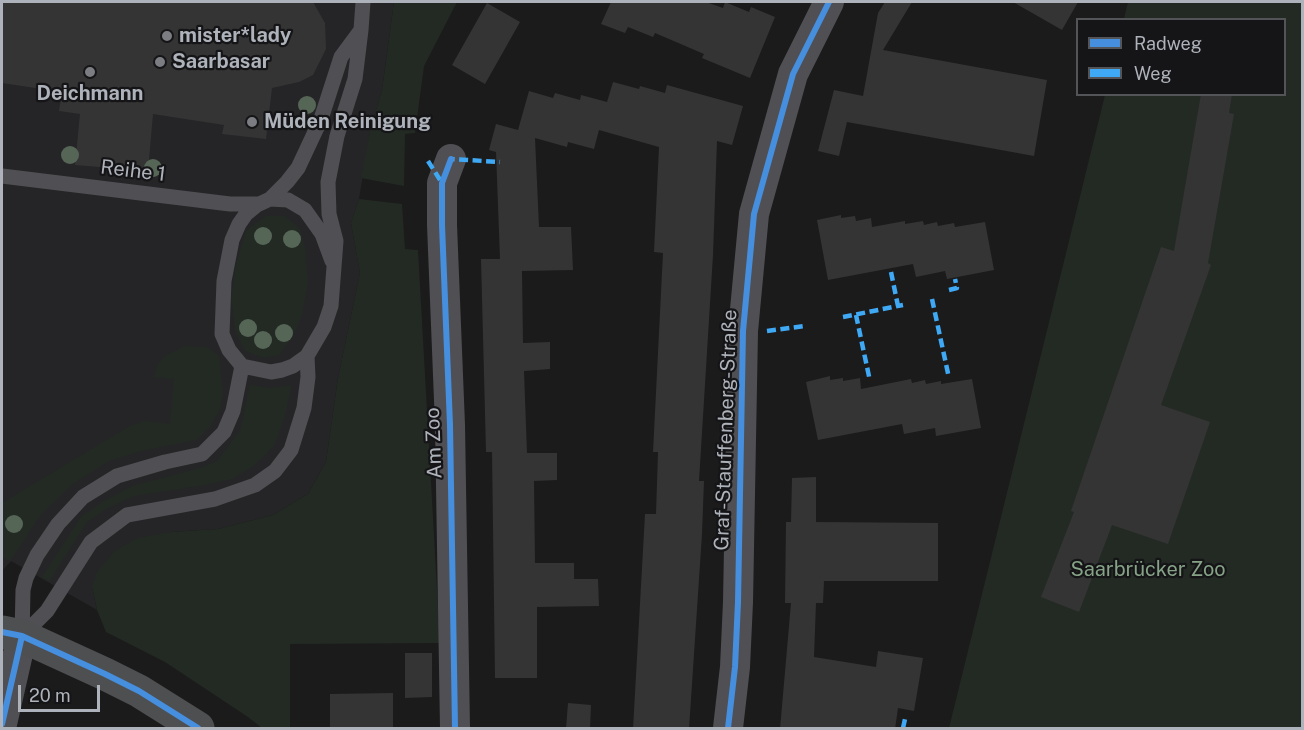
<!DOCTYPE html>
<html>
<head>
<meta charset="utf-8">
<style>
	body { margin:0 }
	#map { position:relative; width:1304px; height:730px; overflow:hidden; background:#1b1b1b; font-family:"Public Sans",sans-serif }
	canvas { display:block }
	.frame { position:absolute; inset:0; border:3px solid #aeb2ba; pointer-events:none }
	.legend { position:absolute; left:1076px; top:18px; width:210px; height:78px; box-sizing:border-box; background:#151517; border:2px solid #525458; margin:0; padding:8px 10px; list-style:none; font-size:18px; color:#aeb2ba }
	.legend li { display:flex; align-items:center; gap:12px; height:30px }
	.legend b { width:30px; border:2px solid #525458 }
	.scale { position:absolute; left:18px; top:685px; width:82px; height:27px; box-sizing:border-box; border:3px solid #aeb2ba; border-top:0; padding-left:8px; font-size:18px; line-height:21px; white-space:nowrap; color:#aeb2ba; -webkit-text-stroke:4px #151517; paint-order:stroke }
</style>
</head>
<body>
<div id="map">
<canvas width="1304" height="730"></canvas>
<div class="frame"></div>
<ul class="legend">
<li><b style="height:8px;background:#468fdf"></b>Radweg</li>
<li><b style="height:8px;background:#3fa9f5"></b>Weg</li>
</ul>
<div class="scale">20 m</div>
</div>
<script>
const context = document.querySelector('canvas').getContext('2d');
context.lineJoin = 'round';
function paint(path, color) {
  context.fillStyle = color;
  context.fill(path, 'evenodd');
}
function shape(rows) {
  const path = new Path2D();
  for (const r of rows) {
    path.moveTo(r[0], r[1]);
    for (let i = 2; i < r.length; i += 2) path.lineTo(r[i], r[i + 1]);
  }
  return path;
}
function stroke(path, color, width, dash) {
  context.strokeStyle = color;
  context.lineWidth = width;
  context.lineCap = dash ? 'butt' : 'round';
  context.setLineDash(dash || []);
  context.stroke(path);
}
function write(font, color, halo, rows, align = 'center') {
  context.font = font + ' "Public Sans",sans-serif';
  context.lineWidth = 4.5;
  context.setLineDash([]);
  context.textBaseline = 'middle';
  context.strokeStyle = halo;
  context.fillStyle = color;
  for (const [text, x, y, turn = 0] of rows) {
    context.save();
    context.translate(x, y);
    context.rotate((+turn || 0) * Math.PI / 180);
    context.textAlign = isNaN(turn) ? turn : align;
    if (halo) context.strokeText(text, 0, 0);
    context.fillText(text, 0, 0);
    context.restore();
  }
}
const built = shape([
	[2,2,394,2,382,90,371,127,359,199,351,223,360,273,338,378,326,462,308,494,273,515,218,529,171,532,92,587,97,610,11,561,2,571]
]);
const green = shape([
	[394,2,457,2,424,66,415,133,405,134,404,186,361,178,371,127,382,90],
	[1128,2,1302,2,1302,728,949,728,1105,95,1284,94,1284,20,1124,19],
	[359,199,402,204,405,249,418,250,440,643,290,644,290,728,262,728,248,717,165,662,106,632,97,610,92,587,97,572,115,551,138,538,171,532,218,529,273,515,308,494,326,462,338,378,360,273,351,223],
	[266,216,285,216,300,229,305,247,308,282,302,315,293,336,279,355,264,358,245,351,236,333,231,298,235,268,246,231],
	[184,346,207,347,219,356,223,393,220,409,209,428,196,440,141,451,109,461,74,483,41,514,10,561,2,557,2,503,130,426,144,421,170,424,174,379,154,377,158,364,165,356],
	[250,385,271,388,292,385,285,416,274,446,252,467,232,479,205,485,134,496,106,509,87,522,49,581,42,577,81,517,102,502,132,486,200,468,217,461,240,431]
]);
const building = shape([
	[2,2,313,2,325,23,326,49,313,75,299,82,272,88,266,139,222,134,224,125,153,114,148,171,75,165,80,114,59,111,62,92,2,83],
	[611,2,706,2,723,8,725,2,749,12,751,7,775,17,750,78,702,58,704,54,655,33,653,37,628,27,625,33,601,24],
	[885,2,912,2,883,50,1047,80,1034,156,847,122,839,156,818,151,834,90,863,96,878,13],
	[1013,2,1078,2,1062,30],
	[487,3,520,22,485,84,452,65],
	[613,82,639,89,640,86,665,93,667,85,743,106,732,145,717,141,713,255,699,481,704,481,702,534,689,729,633,729,645,514,656,514,658,452,653,452,663,253,654,252,659,147,599,130,594,149,568,142,567,147,535,138,539,227,571,227,573,270,522,271,523,343,550,342,550,369,524,371,527,453,557,453,557,480,534,481,535,563,574,563,574,579,598,579,599,606,537,607,537,678,495,678,492,452,486,452,481,259,500,259,496,152,489,150,496,124,518,130,529,91,553,98,555,93,580,100,581,95,607,102],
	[1201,94,1232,94,1229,113,1234,114,1208,263,1211,265,1161,405,1210,422,1168,544,1112,525,1079,612,1041,597,1074,512,1071,511,1161,247,1174,251],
	[841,215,841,218,855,216,856,221,871,218,872,227,905,221,905,224,923,221,924,225,937,222,938,226,954,223,955,227,985,222,994,270,947,279,945,271,916,277,913,264,828,280,817,220],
	[830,376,830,380,843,378,843,381,860,378,861,389,911,379,912,383,925,380,926,384,941,381,941,384,972,379,981,428,936,436,935,428,904,434,902,424,818,440,806,382],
	[816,477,816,522,938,523,938,581,824,581,823,603,816,603,814,657,876,667,878,651,923,658,914,711,898,708,895,729,780,729,791,603,785,603,786,522,791,522,792,478],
	[405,653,432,653,432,697,405,698],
	[393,693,393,729,330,729,330,694],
	[568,703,591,705,590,729,566,729]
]);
const lane = shape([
	[361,30,341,57,321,119,298,168,287,182,270,199,257,205,246,214,239,224,232,240,224,281,222,334,229,350,242,366,271,372,282,370,293,366,307,356,324,327,331,306,336,241,329,214,328,182,337,136,355,79,361,30,363,2],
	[2,176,230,204,259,204],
	[270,199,288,200,305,210,322,234,332,261],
	[22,636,47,611,91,542,127,515,215,499,255,485,275,471,291,450,304,408,308,377,307,356],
	[22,636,23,590,26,578,37,555,58,524,83,497,117,476,165,462,202,454,224,432,233,411,242,366]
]);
const street = shape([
	[451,159,442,183,442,225,450,425,455,728],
	[2,724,22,636],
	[728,728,735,667,738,602,743,331,754,214,793,74,829,2]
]);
const secondary = shape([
	[2,632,22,636,105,674,139,691,198,728]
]);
const quiet = shape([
	[428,161,442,183],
	[449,164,451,159,500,162],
	[891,272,898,306],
	[949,290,957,288,955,279],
	[932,299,949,378],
	[856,315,870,381],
	[843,317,903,305],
	[767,331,805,326],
	[903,728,905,719]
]);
const cycleway = shape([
	[451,159,442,183,442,225,450,425,455,728],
	[2,632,22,636,105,674,139,691,198,728],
	[2,724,22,636],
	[728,728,735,667,738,602,743,331,754,214,793,74,829,2]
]);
const trees = [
	[307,105],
	[70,155],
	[153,168],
	[263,236],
	[292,239],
	[248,328],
	[284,333],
	[263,340],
	[14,524]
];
const markers = [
	[167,36,6,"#7b7d82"],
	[160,62,6,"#7b7d82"],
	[90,72,6,"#7b7d82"],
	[252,122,6,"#7b7d82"]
];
const poiNames = [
	["mister*lady",179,36],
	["Saarbasar",172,62],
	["Deichmann",90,94,"center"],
	["Müden Reinigung",264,122]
];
const streetNames = [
	["Reihe 1",133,171,7],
	["Graf-Stauffenberg-Straße",726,430,-88],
	["Am Zoo",434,443,-92]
];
const parkNames = [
	["Saarbrücker Zoo",1148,570]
];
paint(built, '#252527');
paint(green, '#232a24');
paint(building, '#343435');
stroke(lane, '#505054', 15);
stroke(street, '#505054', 30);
stroke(secondary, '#4e4f51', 33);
stroke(quiet, '#3fa9f5', 4.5, [9, 4.5]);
stroke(cycleway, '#468fdf', 6);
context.fillStyle = '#566656';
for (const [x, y] of trees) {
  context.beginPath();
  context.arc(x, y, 9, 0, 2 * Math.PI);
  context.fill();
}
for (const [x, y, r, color] of markers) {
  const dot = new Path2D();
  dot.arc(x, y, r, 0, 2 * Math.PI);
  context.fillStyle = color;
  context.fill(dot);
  stroke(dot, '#151517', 2);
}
write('bold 20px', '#aeb2ba', '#151517', poiNames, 'left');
write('20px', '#aeb2ba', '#151517', streetNames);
write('20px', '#86a387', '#151517', parkNames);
</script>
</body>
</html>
